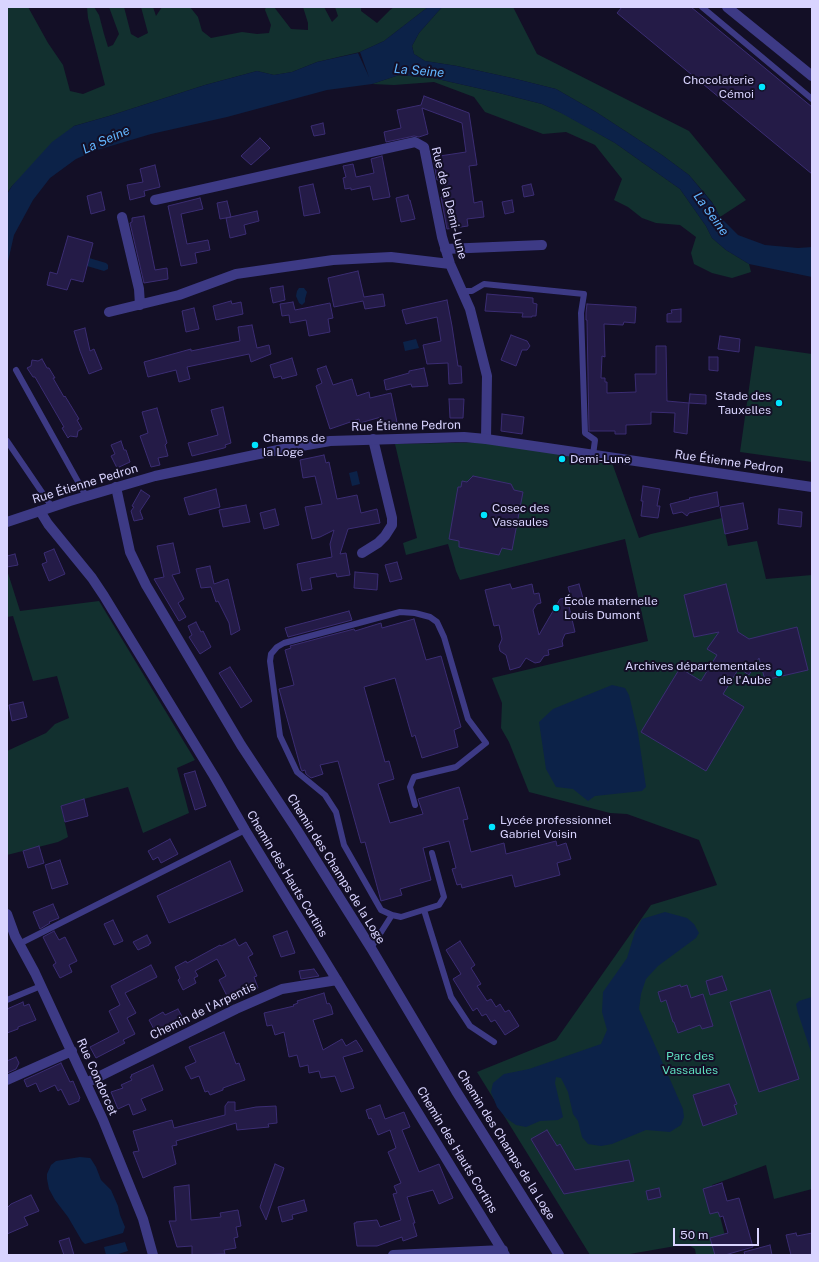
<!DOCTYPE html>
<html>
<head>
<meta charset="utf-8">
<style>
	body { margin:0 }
	#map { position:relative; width:819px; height:1262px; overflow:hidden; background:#130f26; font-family:"Public Sans",sans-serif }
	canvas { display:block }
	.frame { position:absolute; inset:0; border:8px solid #d9d4ff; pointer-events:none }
	.scale { position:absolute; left:673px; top:1228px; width:86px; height:18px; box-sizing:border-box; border:2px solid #d9d4ff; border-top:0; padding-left:5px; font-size:12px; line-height:14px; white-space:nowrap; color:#d9d4ff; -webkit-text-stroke:3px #130f26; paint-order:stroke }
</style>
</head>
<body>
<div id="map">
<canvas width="819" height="1262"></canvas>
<div class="frame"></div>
<div class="scale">50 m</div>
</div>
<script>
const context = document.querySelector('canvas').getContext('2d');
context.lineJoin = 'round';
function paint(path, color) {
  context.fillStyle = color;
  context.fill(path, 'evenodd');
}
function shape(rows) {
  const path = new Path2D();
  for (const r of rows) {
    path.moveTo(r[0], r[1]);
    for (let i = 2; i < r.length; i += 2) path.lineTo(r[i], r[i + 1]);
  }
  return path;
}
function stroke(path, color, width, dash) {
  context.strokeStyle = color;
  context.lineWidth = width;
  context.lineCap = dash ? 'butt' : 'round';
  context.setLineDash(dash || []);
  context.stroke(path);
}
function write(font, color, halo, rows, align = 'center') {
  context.font = font + ' "Public Sans",sans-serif';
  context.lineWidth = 4;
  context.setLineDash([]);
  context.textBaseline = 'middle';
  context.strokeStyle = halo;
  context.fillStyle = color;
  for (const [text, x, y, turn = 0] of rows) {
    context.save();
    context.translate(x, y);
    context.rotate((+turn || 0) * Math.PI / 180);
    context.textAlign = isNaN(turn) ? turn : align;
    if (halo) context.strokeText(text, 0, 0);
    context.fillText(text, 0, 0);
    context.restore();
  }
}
const green = shape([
	[7,7,28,7,48,43,63,65,70,91,83,94,105,85,88,18,87,7,94,7,99,15,104,34,108,47,113,45,119,34,109,7,124,7,131,34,138,38,148,33,141,7,153,7,156,16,162,7,190,7,198,17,202,31,211,38,242,32,257,34,269,33,271,25,265,10,266,7,274,7,291,29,308,30,308,23,303,7,324,7,332,22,338,16,335,7,361,7,361,11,377,23,390,10,394,7,428,7,384,41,360,52,317,62,292,72,274,75,257,71,205,85,109,116,74,126,12,186,7,193],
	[442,7,513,7,537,54,689,131,746,200,720,217,712,202,689,175,662,155,596,112,556,89,512,78,457,66,425,61,414,54,412,46,419,33],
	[399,75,433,78,495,92,542,104,564,114,615,143,680,189,706,226,712,238,726,250,749,264,751,272,732,278,712,273,694,264,691,253,696,237,680,225,656,223,642,218,628,207,614,200,622,179,595,145,566,132,543,134,485,112,474,97,434,82,394,85,372,84],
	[755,346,812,354,812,462,740,452],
	[500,442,611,460,639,538,651,534,722,518,728,546,757,541,766,579,812,575,812,1189,774,1199,766,1165,712,1185,730,1255,696,1255,695,1249,687,1244,624,1255,590,1255,477,1072,556,1040,651,905,717,885,699,840,627,814,610,813,529,792,509,742,501,728,502,703,492,678,648,641,625,539,460,580,456,571,448,544,406,555,403,543,417,538,395,444],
	[7,570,20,611,99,601,195,760,177,768,189,813,143,833,128,787,84,799,61,806,68,837,58,842,7,855,7,751,46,733,55,724,69,718,57,676,33,681,13,616,7,617]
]);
const water = shape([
	[428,7,442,7,419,33,412,46,414,54,425,61,457,66,512,78,556,89,596,112,662,155,689,175,713,204,720,217,738,235,765,245,798,248,812,247,812,277,749,264,726,250,712,238,706,226,680,189,615,143,561,113,542,104,495,92,433,78,399,75,372,84,327,90,227,117,151,134,94,151,76,159,50,178,33,200,14,235,7,266,7,194,12,186,52,142,74,126,109,116,205,85,257,71,274,75,292,72,317,62,358,53,369,77,360,52,384,41],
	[89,258,106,263,108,265,108,269,104,271,87,266],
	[299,288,304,288,307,292,305,299,305,302,302,305,299,303,296,296,297,291],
	[416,339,419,348,405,351,403,342],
	[357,471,360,484,352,486,349,473],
	[612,685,625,688,629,695,638,733,646,787,642,791,595,796,588,801,573,789,556,787,546,769,539,722,553,709],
	[665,912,687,918,694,924,699,933,696,938,658,966,646,979,641,994,639,1009,683,1109,684,1117,681,1125,670,1132,646,1130,612,1144,601,1146,588,1144,582,1137,578,1121,573,1114,568,1092,561,1078,556,1077,555,1083,563,1117,558,1120,540,1121,526,1127,516,1125,506,1118,497,1107,491,1092,493,1083,504,1074,529,1069,601,1044,607,1030,602,1012,603,992,627,958,635,932,642,919],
	[812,997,812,1055,798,1013,796,1004,799,1001],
	[80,1157,90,1158,91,1159,96,1167,101,1180,111,1190,118,1206,120,1215,125,1227,123,1233,85,1244,82,1241,68,1217,55,1200,49,1189,47,1179,47,1174,51,1165,56,1161],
	[125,1242,128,1251,115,1255,106,1255,104,1247]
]);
const building = shape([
	[622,7,691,7,812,107,812,174,617,13,622,7],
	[424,96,469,113,477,165,469,166,474,203,482,201,484,217,467,219,468,226,447,229,441,197,445,196,444,179,437,180,433,157,466,152,462,123,422,108,428,134,419,137,414,136,386,142,384,132,401,128,397,110,421,105,424,96],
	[323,123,325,134,314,136,311,126,323,123],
	[260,138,270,148,251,165,241,156,260,138],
	[382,156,390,197,373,200,370,186,351,190,351,188,345,189,343,178,346,177,343,166,353,164,356,177,374,173,371,159,382,156],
	[155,165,160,187,144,191,145,196,130,200,127,185,143,182,140,169,155,165],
	[313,184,320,213,304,216,299,187,313,184],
	[531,184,534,195,524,197,522,186,531,184],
	[101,192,105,210,91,214,87,196,101,192],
	[408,195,409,200,410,200,415,219,401,222,396,198,408,195],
	[200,198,203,209,181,214,187,244,208,240,210,250,195,253,197,263,181,266,168,206,200,198],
	[512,200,514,212,505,214,502,202,512,200],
	[227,201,231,217,220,219,217,203,227,201],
	[257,211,259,221,244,225,246,234,230,238,226,218,257,211],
	[144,216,155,270,167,268,168,279,144,283,130,223,132,222,132,218,144,216],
	[68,236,93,243,83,282,71,279,67,290,47,285,50,272,57,274,68,236],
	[358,271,364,297,383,294,385,306,365,309,363,301,334,307,328,278,358,271],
	[283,286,285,300,273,303,270,288,283,286],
	[487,294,533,298,533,303,537,304,536,316,532,316,532,317,522,317,523,313,485,311,487,294],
	[447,300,452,326,458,366,461,366,462,383,449,384,448,363,427,364,423,345,441,341,437,317,406,324,402,310,447,300],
	[231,301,232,304,241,302,243,314,216,320,213,306,231,301],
	[293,302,295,310,330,303,333,318,328,319,330,332,309,336,306,320,290,323,289,315,282,316,280,304,293,302],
	[587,304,636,307,635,323,624,322,623,325,604,324,605,357,602,356,601,378,605,378,605,382,607,382,607,393,636,392,635,374,656,374,656,346,666,346,667,401,689,403,687,434,674,432,675,413,651,412,651,424,626,425,626,434,615,434,615,431,589,431,587,320,586,320,586,313,587,304],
	[194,308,199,329,186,332,182,311,194,308],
	[681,309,681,322,667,322,667,314,672,313,671,310,681,309],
	[252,325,257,348,269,345,271,354,251,362,249,354,187,367,190,379,179,382,176,370,148,377,144,362,191,349,191,351,240,341,238,327,252,325],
	[85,328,90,351,94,349,102,369,89,374,80,351,74,331,85,328],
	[511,335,527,341,530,346,527,350,522,350,516,366,501,360,511,335],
	[720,336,740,339,739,352,718,349,720,336],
	[709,357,718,357,718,371,709,370,709,357],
	[292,358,297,375,282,379,281,376,274,378,270,365,292,358],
	[42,359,47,368,49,368,55,378,53,378,64,397,65,396,79,419,77,420,82,429,78,431,77,437,70,436,68,438,62,428,64,427,35,377,33,377,27,368,31,366,32,360,38,361,42,359],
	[326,366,333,385,352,379,357,396,369,392,370,398,391,393,397,422,383,425,381,417,360,423,359,419,330,429,316,386,322,383,317,369,326,366],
	[424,368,428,386,412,387,411,384,386,390,384,380,409,373,409,371,424,368],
	[690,394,706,395,706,404,689,403,690,394],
	[449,399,464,399,463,418,450,418,449,399],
	[223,407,231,443,225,445,226,447,224,448,192,456,188,443,218,435,211,410,223,407],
	[157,408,167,443,165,445,168,456,158,458,160,465,151,467,140,436,148,433,142,412,157,408],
	[502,414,524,417,522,434,501,431,502,414],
	[121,441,124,450,126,450,130,462,117,468,111,456,115,454,111,445,121,441],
	[324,455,326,463,329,462,337,499,357,495,361,513,377,509,380,523,348,529,340,554,346,553,350,575,337,577,336,573,310,578,312,589,302,591,297,564,332,557,330,544,334,530,320,537,312,539,305,507,322,504,315,476,303,478,300,460,324,455],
	[473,476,511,484,514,490,523,492,512,550,502,548,499,555,459,547,459,541,449,539,458,487,461,487,462,481,467,482,473,476],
	[643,486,660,489,657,506,660,506,658,518,641,516,643,501,641,501,643,486],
	[216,489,220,507,189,515,184,498,216,489],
	[141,490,150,496,140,511,143,519,134,521,131,511,134,507,132,506,141,490],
	[717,492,719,506,689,513,687,516,682,512,673,514,670,504,690,499,689,498,717,492],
	[743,503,748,529,725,534,720,507,743,503],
	[246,505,250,522,223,527,219,510,246,505],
	[275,509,279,525,264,529,260,513,275,509],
	[779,509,802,512,801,527,778,524,779,509],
	[173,543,180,573,172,575,184,599,178,603,186,617,179,621,154,579,164,577,157,546,173,543],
	[54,549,65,574,49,581,42,564,47,562,44,553,54,549],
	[15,554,18,565,7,567,7,556,15,554],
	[397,562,402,579,390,582,385,565,397,562],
	[210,566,214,584,228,579,240,630,231,635,229,623,218,601,216,602,211,587,201,588,196,569,210,566],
	[355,572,378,574,377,590,354,588,355,572],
	[510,584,512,589,532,584,534,594,539,593,541,603,537,604,533,610,539,635,560,599,567,598,575,632,565,634,562,641,563,646,548,650,549,655,544,656,540,662,535,663,526,658,520,667,510,670,506,655,500,651,499,646,502,639,499,625,494,626,485,590,510,584],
	[579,584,584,602,573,604,568,587,579,584],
	[726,584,738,632,749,639,797,627,808,670,765,680,759,658,749,675,739,668,723,694,744,707,706,771,641,732,680,668,701,681,717,655,707,649,719,632,694,637,684,595,726,584],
	[349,611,352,620,288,637,285,628,349,611],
	[414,619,426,660,441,656,461,727,454,730,458,747,422,758,415,735,412,737,395,678,364,687,385,762,389,761,394,779,378,784,390,823,423,814,418,799,459,787,468,819,463,820,471,852,504,843,506,854,556,841,557,846,566,843,571,859,557,863,560,875,515,887,512,875,462,888,461,884,457,885,452,869,456,868,449,841,423,848,431,880,400,889,402,895,381,901,365,842,361,843,338,761,320,765,323,774,311,778,306,774,305,770,302,771,301,769,279,689,294,685,285,650,291,648,290,646,354,629,355,631,381,623,382,628,414,619],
	[196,622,201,632,203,631,211,647,200,654,189,637,192,635,188,626,196,622],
	[230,667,252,701,241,708,219,673,230,667],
	[23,702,27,717,12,721,9,705,23,702],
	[195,771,206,806,195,810,184,774,195,771],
	[84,799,88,816,65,822,61,806,84,799],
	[170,839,178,854,161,863,158,857,153,860,148,851,170,839],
	[39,846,44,863,28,868,23,851,39,846],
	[60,860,68,884,52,889,45,865,60,860],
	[230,861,243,891,169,923,157,896,230,861],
	[53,904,59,918,49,922,50,923,40,929,33,912,53,904],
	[113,920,123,941,114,945,104,924,113,920],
	[54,931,59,940,65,937,77,961,69,965,72,972,60,978,53,965,56,963,43,937,54,931],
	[287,931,295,953,281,957,273,936,287,931],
	[147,935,151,943,149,944,149,945,138,950,133,942,147,935],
	[235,939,239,946,246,942,253,954,248,957,257,976,254,977,258,988,239,996,237,991,227,996,219,980,226,976,217,959,195,971,198,976,194,978,196,983,183,990,178,980,180,978,175,967,186,961,187,963,220,945,221,946,235,939],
	[460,941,475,965,471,968,481,984,477,986,487,1001,491,999,496,1007,500,1004,505,1012,509,1010,519,1026,505,1035,495,1020,491,1022,486,1014,482,1016,477,1008,473,1011,453,979,461,974,446,950,460,941],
	[151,965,157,977,125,993,136,1013,127,1018,135,1034,123,1040,125,1043,96,1058,90,1047,119,1032,109,1011,120,1005,111,986,151,965],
	[314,969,319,976,301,979,299,971,314,969],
	[722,976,727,990,710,995,706,981,722,976],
	[680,985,681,987,687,985,691,998,703,994,713,1026,702,1029,700,1025,678,1033,674,1022,673,1022,666,1000,661,1002,658,992,680,985],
	[770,990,799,1079,759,1092,730,1002,770,990],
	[324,993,327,1004,329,1003,331,1006,333,1014,313,1020,323,1050,342,1039,346,1046,356,1040,363,1051,343,1057,354,1088,341,1092,335,1076,321,1078,319,1071,309,1073,308,1065,300,1067,297,1055,289,1057,284,1032,275,1035,272,1025,267,1026,264,1013,294,1006,293,1005,298,1003,297,1001,324,993],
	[23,1002,24,1006,29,1004,36,1020,18,1027,18,1029,7,1033,7,1009,23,1002],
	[178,1009,186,1024,174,1030,172,1025,156,1033,149,1020,163,1012,165,1015,178,1009],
	[224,1032,236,1064,239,1063,245,1080,223,1088,223,1090,210,1095,208,1091,205,1092,199,1076,191,1079,185,1067,196,1062,189,1047,224,1032],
	[16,1057,19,1063,16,1069,7,1073,7,1061,16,1057],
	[61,1063,70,1082,73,1081,80,1098,79,1099,79,1101,69,1105,61,1089,58,1091,55,1085,40,1092,36,1083,27,1087,24,1080,61,1063],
	[153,1065,163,1090,141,1099,146,1110,133,1115,129,1104,118,1109,111,1092,123,1088,121,1085,132,1080,130,1077,132,1076,131,1075,153,1065],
	[729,1084,737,1104,734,1105,737,1114,703,1126,693,1095,729,1084],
	[228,1102,235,1102,235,1111,256,1107,276,1106,277,1123,268,1124,269,1127,237,1130,236,1123,176,1141,177,1145,172,1146,176,1164,143,1178,133,1152,139,1151,133,1131,172,1120,174,1128,225,1115,225,1106,228,1102],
	[380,1105,385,1119,404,1112,410,1127,402,1130,419,1172,439,1164,453,1198,439,1204,433,1190,407,1197,415,1223,413,1223,417,1236,403,1241,402,1237,377,1246,357,1246,354,1223,356,1223,356,1222,377,1220,380,1227,401,1220,393,1194,397,1193,394,1186,401,1183,388,1152,396,1148,390,1130,378,1135,371,1118,369,1119,366,1110,380,1105],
	[547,1130,557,1146,560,1144,575,1170,629,1160,634,1181,564,1194,531,1139,547,1130],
	[275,1164,284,1168,266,1220,260,1207,266,1189,275,1164],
	[722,1183,727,1201,739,1198,753,1247,725,1255,715,1255,710,1238,728,1233,723,1216,720,1217,718,1212,710,1214,703,1189,722,1183],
	[189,1185,191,1220,221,1217,220,1213,238,1210,241,1226,236,1227,238,1237,234,1238,236,1248,224,1250,225,1254,192,1255,192,1246,177,1247,169,1221,176,1221,174,1187,189,1185],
	[659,1188,661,1197,648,1200,646,1191,659,1188],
	[31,1195,39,1211,24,1217,28,1225,7,1234,7,1208,11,1204,31,1195],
	[304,1200,307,1211,292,1215,293,1219,282,1222,278,1207,304,1200],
	[796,1233,797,1236,812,1233,812,1254,806,1255,791,1255,786,1235,796,1233],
	[69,1238,74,1255,64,1255,59,1241,69,1238],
	[770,1245,772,1255,745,1255,744,1252,770,1245]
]);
const service = shape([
	[702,7,812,99],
	[462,291,472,291,484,284,584,294,581,313,585,433,595,440,593,455],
	[16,370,86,496],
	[7,441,52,507],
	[424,910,451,997,470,1026,494,1042],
	[392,915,401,917,439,905,444,897,432,853],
	[19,944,245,830],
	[371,948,392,915,381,910,344,845,336,812,325,795,297,772,280,736,270,661,271,654,277,647,284,643,400,612,415,613,430,617,437,622,444,637,468,719,486,743,456,767,414,777,410,787,415,805],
	[7,1000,41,986]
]);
const minor = shape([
	[727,7,812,76],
	[155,200,415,142,424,147,442,237,450,264,470,309,487,376,486,439],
	[122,217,139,289,140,305],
	[445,249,542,245],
	[109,312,179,295,236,274,333,260,391,257,450,264],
	[116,487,130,552,146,585,241,745,297,830,371,948,456,1091,559,1255],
	[40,511,48,524,92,578,104,596,214,776,245,830,505,1255],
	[362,553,378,543,385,536,392,525,392,518,373,439],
	[7,914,15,936,35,973,103,1120,143,1219,153,1255],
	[7,1080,72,1051],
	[86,1083,236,1009,282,989,337,980],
	[393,1255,503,1250]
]);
const tertiary = shape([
	[7,522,70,501,155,476,278,450,330,441,464,437,486,439,812,487]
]);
const markers = [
	[762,87,4,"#00e5ff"],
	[779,403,4,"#00e5ff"],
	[255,445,4,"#00e5ff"],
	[562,459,4,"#00e5ff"],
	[484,515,4,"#00e5ff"],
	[556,608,4,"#00e5ff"],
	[779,673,4,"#00e5ff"],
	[492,827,4,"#00e5ff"]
];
const poiNames = [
	["Chocolaterie",754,80,"right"],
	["Cémoi",754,94,"right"],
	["Stade des",771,396,"right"],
	["Tauxelles",771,410,"right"],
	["Champs de",263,438],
	["la Loge",263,452],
	["Demi-Lune",570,459],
	["Cosec des",492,508],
	["Vassaules",492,522],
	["École maternelle",564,601],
	["Louis Dumont",564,615],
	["Archives départementales",771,666,"right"],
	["de l'Aube",771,680,"right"],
	["Lycée professionnel",500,820],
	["Gabriel Voisin",500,834]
];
const streetNames = [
	["Rue de la Demi-Lune",449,203,76],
	["Rue Étienne Pedron",406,426,-1],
	["Rue Étienne Pedron",729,462,8],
	["Rue Étienne Pedron",85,484,-17],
	["Chemin des Champs de la Loge",336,869,58],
	["Chemin des Hauts Cortins",287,874,59],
	["Chemin de l'Arpentis",203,1011,-26],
	["Rue Condorcet",97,1077,66],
	["Chemin des Champs de la Loge",506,1145,58],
	["Chemin des Hauts Cortins",457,1150,59]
];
const parkNames = [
	["Parc des",690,1056],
	["Vassaules",690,1070]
];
const waterNames = [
	["La Seine",419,71,5],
	["La Seine",106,140,-24],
	["La Seine",711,214,54]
];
paint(green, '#12302f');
paint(water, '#0c2248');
paint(building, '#241b47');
stroke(building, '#3b2d73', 1);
stroke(service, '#3d3a85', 6);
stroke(minor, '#3d3a85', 10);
stroke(tertiary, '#3d3a85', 10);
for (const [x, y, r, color] of markers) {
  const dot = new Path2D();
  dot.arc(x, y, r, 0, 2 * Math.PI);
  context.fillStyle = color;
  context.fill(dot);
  stroke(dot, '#130f26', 1.5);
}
write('12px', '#d9d4ff', '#130f26', poiNames, 'left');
write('12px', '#d9d4ff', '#130f26', streetNames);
write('12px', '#5fe0c0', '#130f26', parkNames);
write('italic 13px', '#62b6ff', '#130f26', waterNames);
</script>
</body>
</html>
